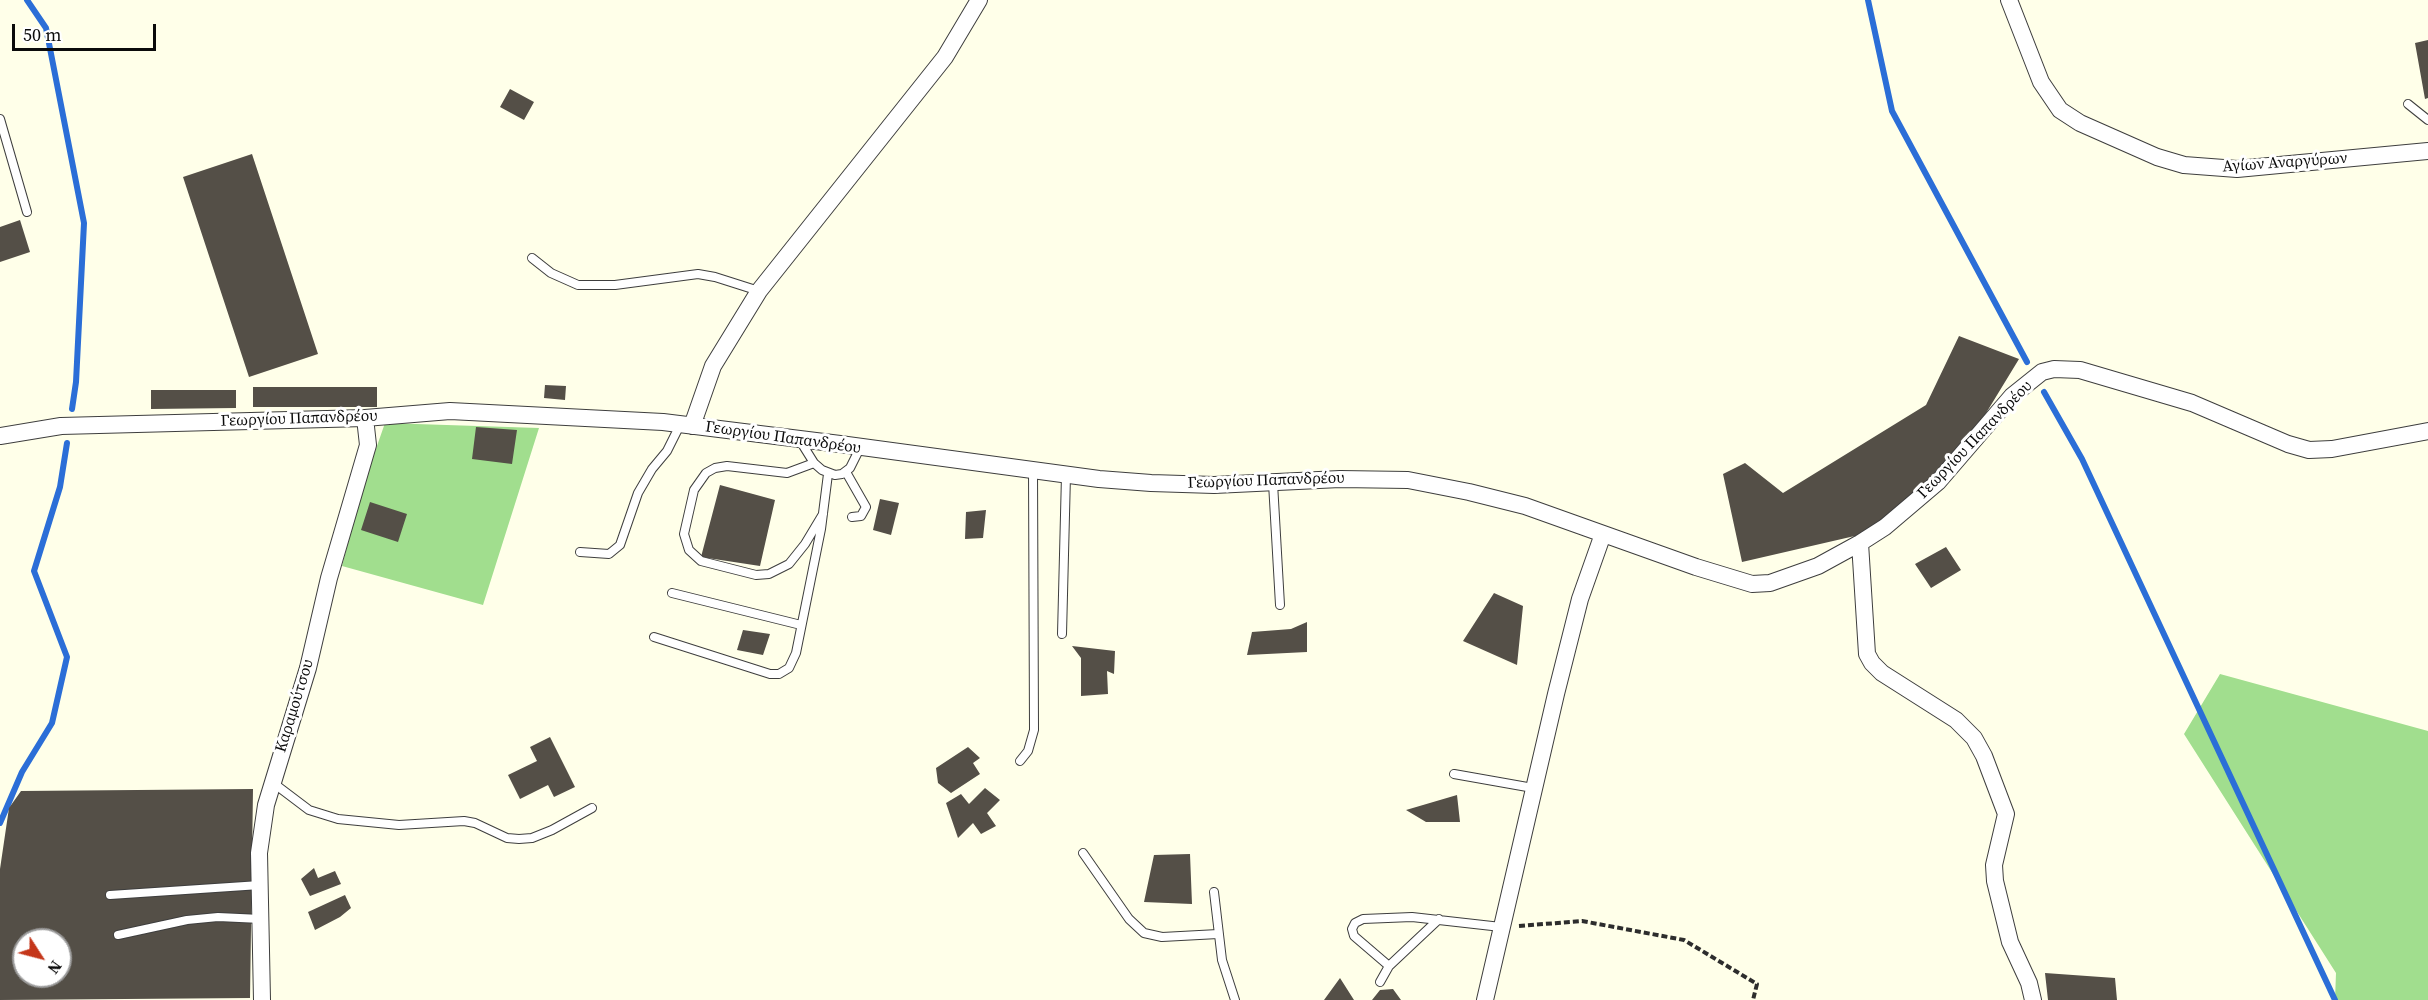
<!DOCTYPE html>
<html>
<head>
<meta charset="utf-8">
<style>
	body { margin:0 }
	#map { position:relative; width:2428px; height:1000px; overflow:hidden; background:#ffffe9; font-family:"Source Serif 4",serif }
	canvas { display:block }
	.north { position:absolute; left:12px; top:928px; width:60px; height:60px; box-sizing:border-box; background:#fff; border:2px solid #9d9d9d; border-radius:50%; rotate:126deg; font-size:16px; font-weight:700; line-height:24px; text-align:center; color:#0b0b0b }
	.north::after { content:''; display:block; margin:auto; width:21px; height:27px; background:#c4361a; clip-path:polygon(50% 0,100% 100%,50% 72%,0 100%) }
	.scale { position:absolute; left:12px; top:24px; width:144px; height:27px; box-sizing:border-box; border:3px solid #0b0b0b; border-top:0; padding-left:8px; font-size:18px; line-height:21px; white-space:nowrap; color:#0b0b0b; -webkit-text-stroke:4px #fff; paint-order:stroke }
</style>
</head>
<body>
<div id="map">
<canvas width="2428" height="1000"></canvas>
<div class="north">N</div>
<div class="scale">50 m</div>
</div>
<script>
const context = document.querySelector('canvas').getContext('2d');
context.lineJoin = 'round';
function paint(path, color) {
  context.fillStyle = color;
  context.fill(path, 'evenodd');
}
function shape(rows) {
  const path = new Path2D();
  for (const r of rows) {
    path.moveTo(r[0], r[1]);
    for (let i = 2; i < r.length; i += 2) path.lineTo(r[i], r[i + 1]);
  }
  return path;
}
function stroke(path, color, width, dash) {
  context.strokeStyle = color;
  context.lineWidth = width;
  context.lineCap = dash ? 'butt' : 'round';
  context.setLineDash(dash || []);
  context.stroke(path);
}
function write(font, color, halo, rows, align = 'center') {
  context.font = font + ' "Source Serif 4",serif';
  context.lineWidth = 6;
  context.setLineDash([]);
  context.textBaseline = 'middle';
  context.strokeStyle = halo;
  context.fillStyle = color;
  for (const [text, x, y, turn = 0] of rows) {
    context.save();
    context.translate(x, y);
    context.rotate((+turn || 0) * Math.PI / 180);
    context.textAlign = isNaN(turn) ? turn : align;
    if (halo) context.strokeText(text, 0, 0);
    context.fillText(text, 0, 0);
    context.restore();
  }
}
const forest = shape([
	[385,423,539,428,483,605,342,566,363,486],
	[2220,674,2428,731,2428,1000,2335,1000,2336,973,2184,734]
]);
const stream = shape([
	[27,0,46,28,84,223,76,382,72,409],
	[1868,0,1892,111,2027,362],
	[2044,392,2082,459,2335,1000],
	[0,823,22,772,52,723,67,657,34,571,60,487,67,443]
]);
const building = shape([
	[2428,40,2428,98,2425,99,2415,43],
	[510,89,534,102,524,120,500,107],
	[252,154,318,354,249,377,183,177],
	[20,220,30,252,0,262,0,227],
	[1959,336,2019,359,1966,446,1872,532,1742,562,1723,474,1745,463,1783,493,1926,405],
	[545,385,566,386,565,400,544,398],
	[253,387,377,387,377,407,253,407],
	[151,390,236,390,236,408,151,409],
	[476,427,517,430,512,464,472,459],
	[720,485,775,500,760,566,701,557],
	[880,499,899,503,891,535,873,530],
	[370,502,407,514,398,542,361,530],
	[986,510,983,538,965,539,966,512],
	[1946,547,1961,570,1931,588,1915,564],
	[1494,593,1523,606,1517,665,1463,641],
	[1307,622,1307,652,1247,655,1252,632,1291,629],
	[743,630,770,634,763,655,737,650],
	[1072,646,1115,651,1114,674,1107,671,1108,694,1081,696,1081,658],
	[550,737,575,787,554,797,548,785,520,799,508,775,537,761,530,747],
	[968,747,980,758,973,763,980,774,951,793,938,783,936,768],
	[985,788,1000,800,987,813,996,826,981,834,973,823,958,838,946,803,961,794,969,804],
	[253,789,250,998,0,1000,0,869,9,808,21,791],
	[24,940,60,940,60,976,24,976],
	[1457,795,1460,822,1426,822,1406,810],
	[1190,854,1192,904,1144,902,1154,855],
	[314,868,318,878,335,871,341,884,310,896,301,879],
	[345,895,351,908,340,917,315,930,308,912],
	[2045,973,2115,978,2117,1000,2048,1000],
	[1340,978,1354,1000,1324,1000],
	[1393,989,1401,1000,1372,1000,1380,990]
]);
const path = shape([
	[1519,926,1582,921,1684,940,1757,984,1753,1000]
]);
const lane = shape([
	[2408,104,2428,120],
	[0,119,27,212],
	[532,258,551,273,578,285,615,285,698,274,715,277,759,291],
	[799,439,814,463,822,470,835,475,842,474,850,468,860,448],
	[814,463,787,473,727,466,715,468,706,473,694,490,684,534,689,550,701,561,756,575,769,574,789,564,805,544,823,514],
	[846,472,866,507,861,516,852,517],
	[1273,483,1280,605],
	[580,552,609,554,620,545,638,493,652,469,667,451,680,425],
	[672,593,801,625],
	[1062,634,1066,475],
	[654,637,770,674,779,674,789,668,796,653,821,529,828,474],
	[1020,761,1028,751,1034,730,1033,470],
	[1454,774,1533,788],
	[272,782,309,810,338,819,399,825,464,821,475,823,507,838,519,839,532,838,552,830,592,808],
	[1083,853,1129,919,1144,933,1162,937,1218,934],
	[1214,892,1222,960,1235,1000],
	[110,895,260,885],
	[118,935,187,920,218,917,261,919],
	[1389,966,1439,919],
	[1380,982,1389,966,1354,936,1352,929,1355,923,1363,919,1412,917,1501,927]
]);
const street = shape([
	[2009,0,2041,82,2060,110,2080,123,2157,157,2184,165,2237,169,2428,151],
	[692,426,713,366,759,291,945,57,979,0],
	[0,436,61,426,365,418,450,411,663,422,840,444,1099,479,1151,483,1214,485,1340,479,1408,480,1469,492,1525,506,1696,567,1752,584,1770,583,1818,566,1860,543,1885,527,1938,482,2012,396,2042,372,2054,369,2080,370,2192,403,2288,444,2309,450,2332,449,2428,431],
	[1860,543,1867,654,1872,663,1882,673,1956,720,1974,738,1984,756,2006,814,1994,865,1995,881,2010,942,2029,983,2033,1000],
	[262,1000,259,853,266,805,308,668,329,578,368,445,365,418],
	[1485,1000,1556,694,1580,599,1603,534]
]);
const streetNames = [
	["Αγίων Αναργύρων",2285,163,-4],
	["Γεωργίου Παπανδρέου",299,419,-2],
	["Γεωργίου Παπανδρέου",783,438,8],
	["Γεωργίου Παπανδρέου",1975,440,-46],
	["Γεωργίου Παπανδρέου",1266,481,-2],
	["Καραμούτσου",295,706,-73]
];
paint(forest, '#a1de8e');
stroke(stream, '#2b6ed7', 6);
paint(building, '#544f47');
stroke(lane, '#3e3e3e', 10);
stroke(street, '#3e3e3e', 18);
stroke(path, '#2d2d2d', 4, [6, 3]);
stroke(lane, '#fff', 8);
stroke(street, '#fff', 16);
write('16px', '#0b0b0b', '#fff', streetNames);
</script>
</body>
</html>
